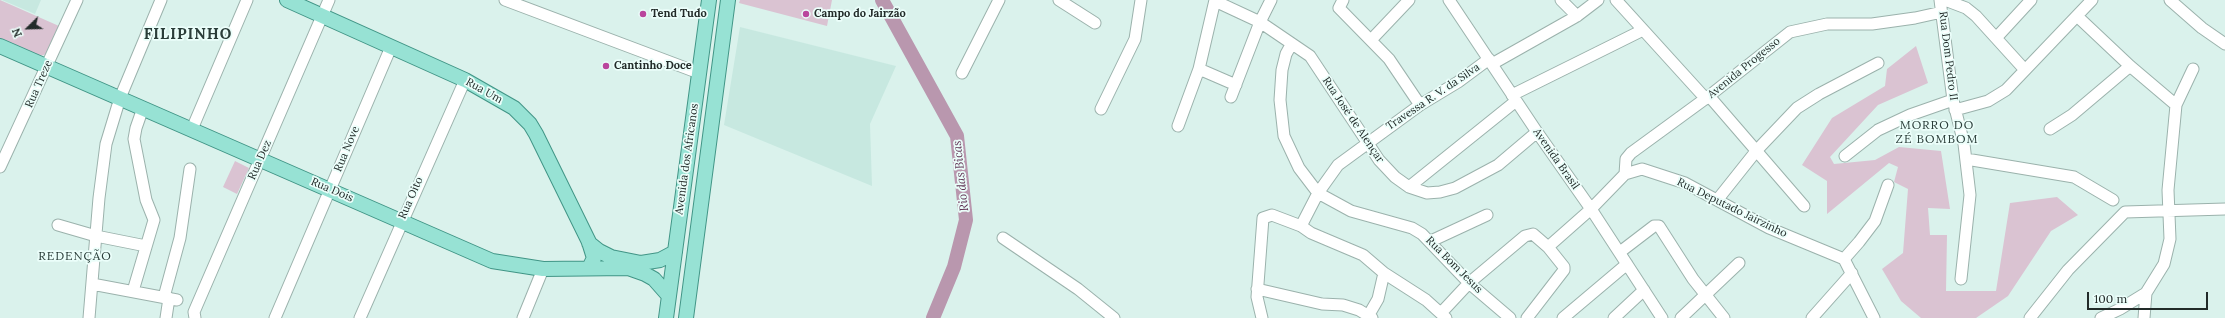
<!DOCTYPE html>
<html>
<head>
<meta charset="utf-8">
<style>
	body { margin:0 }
	#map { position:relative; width:2225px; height:318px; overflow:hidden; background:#daf2ec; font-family:Lora,serif }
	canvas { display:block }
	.north { position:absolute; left:8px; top:8px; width:40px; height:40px; -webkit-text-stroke:3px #ebfefa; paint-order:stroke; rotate:247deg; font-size:11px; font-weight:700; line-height:16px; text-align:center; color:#222b29 }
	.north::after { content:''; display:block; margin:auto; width:14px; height:18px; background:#222b29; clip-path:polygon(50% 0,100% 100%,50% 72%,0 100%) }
	.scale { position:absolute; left:2087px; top:292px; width:121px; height:18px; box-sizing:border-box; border:2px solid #222b29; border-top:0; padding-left:5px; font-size:12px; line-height:14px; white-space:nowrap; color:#222b29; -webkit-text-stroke:3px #ebfefa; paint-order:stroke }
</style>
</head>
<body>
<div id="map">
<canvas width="2225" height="318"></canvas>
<div class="north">N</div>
<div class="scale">100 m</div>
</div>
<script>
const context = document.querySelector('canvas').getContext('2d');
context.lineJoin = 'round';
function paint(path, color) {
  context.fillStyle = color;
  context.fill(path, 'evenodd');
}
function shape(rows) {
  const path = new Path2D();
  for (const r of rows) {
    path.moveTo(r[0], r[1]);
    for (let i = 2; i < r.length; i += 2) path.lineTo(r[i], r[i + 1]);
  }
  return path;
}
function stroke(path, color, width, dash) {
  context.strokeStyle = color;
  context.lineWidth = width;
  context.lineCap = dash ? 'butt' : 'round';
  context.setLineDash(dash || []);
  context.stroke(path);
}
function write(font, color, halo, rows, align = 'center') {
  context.font = font + ' Lora,serif';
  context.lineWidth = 3.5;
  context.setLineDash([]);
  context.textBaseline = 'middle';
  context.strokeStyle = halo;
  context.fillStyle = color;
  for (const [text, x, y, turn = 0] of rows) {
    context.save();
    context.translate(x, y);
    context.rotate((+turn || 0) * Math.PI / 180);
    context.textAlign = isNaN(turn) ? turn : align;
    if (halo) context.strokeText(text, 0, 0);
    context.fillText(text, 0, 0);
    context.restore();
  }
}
const built = shape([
	[2,0,41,0,35,14],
	[740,27,896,66,870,124,872,186,724,125]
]);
const green = shape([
	[0,0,59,26,47,54,40,56,0,39],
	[740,0,832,0,827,26,739,3],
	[1916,46,1928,83,1878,105,1830,157,1834,164,1875,160,1899,147,1941,151,1950,209,1928,208,1930,235,1947,235,1946,291,1996,291,2010,203,2057,197,2078,215,2051,231,2008,296,1976,318,1921,318,1901,301,1882,269,1903,253,1908,189,1894,182,1898,167,1889,163,1827,214,1827,181,1802,165,1832,118,1885,86,1887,69],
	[235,161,249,168,237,194,223,187]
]);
const river = shape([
	[882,0,957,136,966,220,954,267,933,318]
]);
const minor = shape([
	[505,0,699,73],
	[1059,0,1095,23],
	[1343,0,1339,8,1389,59,1420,105],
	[1449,0,1537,132,1591,209,1662,318],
	[1561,0,1577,16],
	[1616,0,1706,99],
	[1940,0,1953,100,1964,144,1970,195,1961,279],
	[1945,0,1966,8,1976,16,2025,70],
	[2170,0,2202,28,2225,44],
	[1215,1,1260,22,1310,56,1379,160,1395,177,1409,187,1427,193,1440,192,1455,188,1498,165,1537,132],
	[2078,17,2130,66,2176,105],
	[1996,38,2031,0],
	[1371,40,1409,0],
	[1291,45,1286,54,1282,70,1280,100,1284,136,1299,168,1318,193,1351,211,1412,228,1422,234,1469,283,1510,318],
	[1492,64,1577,16,1598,0],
	[1199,69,1236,85],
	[962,73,999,0],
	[1512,95,1643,30],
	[1709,96,1804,206],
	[1231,97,1260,22,1271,0],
	[1101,109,1135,39,1141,0],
	[1955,110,1988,101,2006,90,2092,0],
	[1178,126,1199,69,1215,0],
	[192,129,247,0],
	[2050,129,2072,115,2130,66],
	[1845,156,1878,130,1910,115,1953,100],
	[1966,159,2074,177,2113,200],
	[0,167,77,0],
	[1625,174,1626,159,1631,153,1709,96,1790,32,1827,24,1872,24,1915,18,1942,12],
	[1409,187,1516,101],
	[1718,199,1757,150,1797,108,1819,94,1878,63],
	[58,225,96,236,146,246],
	[1301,226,1318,193,1338,165,1420,105,1458,82,1489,59],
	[1003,238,1078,289,1114,318],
	[1431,241,1487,215],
	[1548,247,1591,209,1625,174,1642,169,1685,183,1769,228,1844,259,1874,318],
	[1620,252,1654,226,1659,226,1693,279,1724,318],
	[1844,259,1859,242,1875,221,1888,185],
	[92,284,177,300],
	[1257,289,1322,304,1343,305,1359,310,1372,318],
	[133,291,154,220,146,200,134,139,136,128,143,108],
	[164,297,180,238,190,169],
	[1441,313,1469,283,1525,236,1533,234,1548,247,1564,267,1564,270,1527,318],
	[89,318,99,198,106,144,120,98,161,0],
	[166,318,169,298],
	[195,318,194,312,197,305,329,0],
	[275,318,391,47],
	[360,318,465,80],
	[523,318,543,269],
	[1262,318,1257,297,1263,218,1272,215,1301,226,1311,233,1363,255,1384,273,1426,300,1446,318],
	[1367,318,1378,299,1384,273],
	[1563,318,1627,264],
	[1614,318,1644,290],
	[1681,318,1739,263],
	[1812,318,1852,273],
	[2030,318,2068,270,2125,212,2225,209],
	[2101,318,2120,309,2146,293,2164,264,2170,239,2168,190,2176,105,2193,69],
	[2144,318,2146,293]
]);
const major = shape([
	[287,0,465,80,514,108,530,124,536,134,589,242,594,258,589,268],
	[0,46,492,261,543,269,628,268,645,274,654,279,669,296],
	[589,243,599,251,611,257,641,263,660,260,675,252],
	[666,318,709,0],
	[686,318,728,0]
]);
const markers = [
	[643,14,4,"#ba459d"],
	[806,14,4,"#ba459d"],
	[606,66,4,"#ba459d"]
];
const poiNames = [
	["Tend Tudo",651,14],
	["Campo do Jairzão",814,14],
	["Cantinho Doce",614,66]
];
const streetNames = [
	["Rua Dom Pedro II",1948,56,83],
	["Avenida Progesso",1744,68,-39],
	["Rua Treze",39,84,-66],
	["Rua Um",484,91,29],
	["Travessa R. V. da Silva",1433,97,-34],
	["Rua José de Alençar",1353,120,56],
	["Rua Nove",347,149,-67],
	["Avenida dos Africanos",687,159,-82],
	["Avenida Brasil",1556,159,55],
	["Rua Dez",260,160,-66],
	["Rua Dois",332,190,23],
	["Rua Oito",411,198,-66],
	["Rua Deputado Jairzinho",1732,208,26],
	["Rua Bom Jesus",1454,265,45]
];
const neighbourhoodNames = [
	["MORRO DO",1937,126],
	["ZÉ BOMBOM",1937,140],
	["REDENÇÃO",75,257]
];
const waterNames = [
	["Rio das Bicas",961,176,-96]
];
const districtNames = [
	["FILIPINHO",188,35]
];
paint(built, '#c7e8e0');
paint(green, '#dac3d2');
stroke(river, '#b997ae', 14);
stroke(minor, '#9bb2ac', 13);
stroke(major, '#419586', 16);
stroke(minor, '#fff', 11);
stroke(major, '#97e2d4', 14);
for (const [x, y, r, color] of markers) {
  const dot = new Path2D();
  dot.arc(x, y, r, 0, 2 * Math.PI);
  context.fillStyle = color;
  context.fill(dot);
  stroke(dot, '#ebfefa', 1.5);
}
write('bold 11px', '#222b29', '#ebfefa', poiNames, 'left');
write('11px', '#222b29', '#ebfefa', streetNames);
context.letterSpacing = '1px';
write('12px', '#2a3d39', '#ebfefa', neighbourhoodNames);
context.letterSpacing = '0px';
write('italic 12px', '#603253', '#ebfefa', waterNames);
context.letterSpacing = '1px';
write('bold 15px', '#2a3d39', '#ebfefa', districtNames);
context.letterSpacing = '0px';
</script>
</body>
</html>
